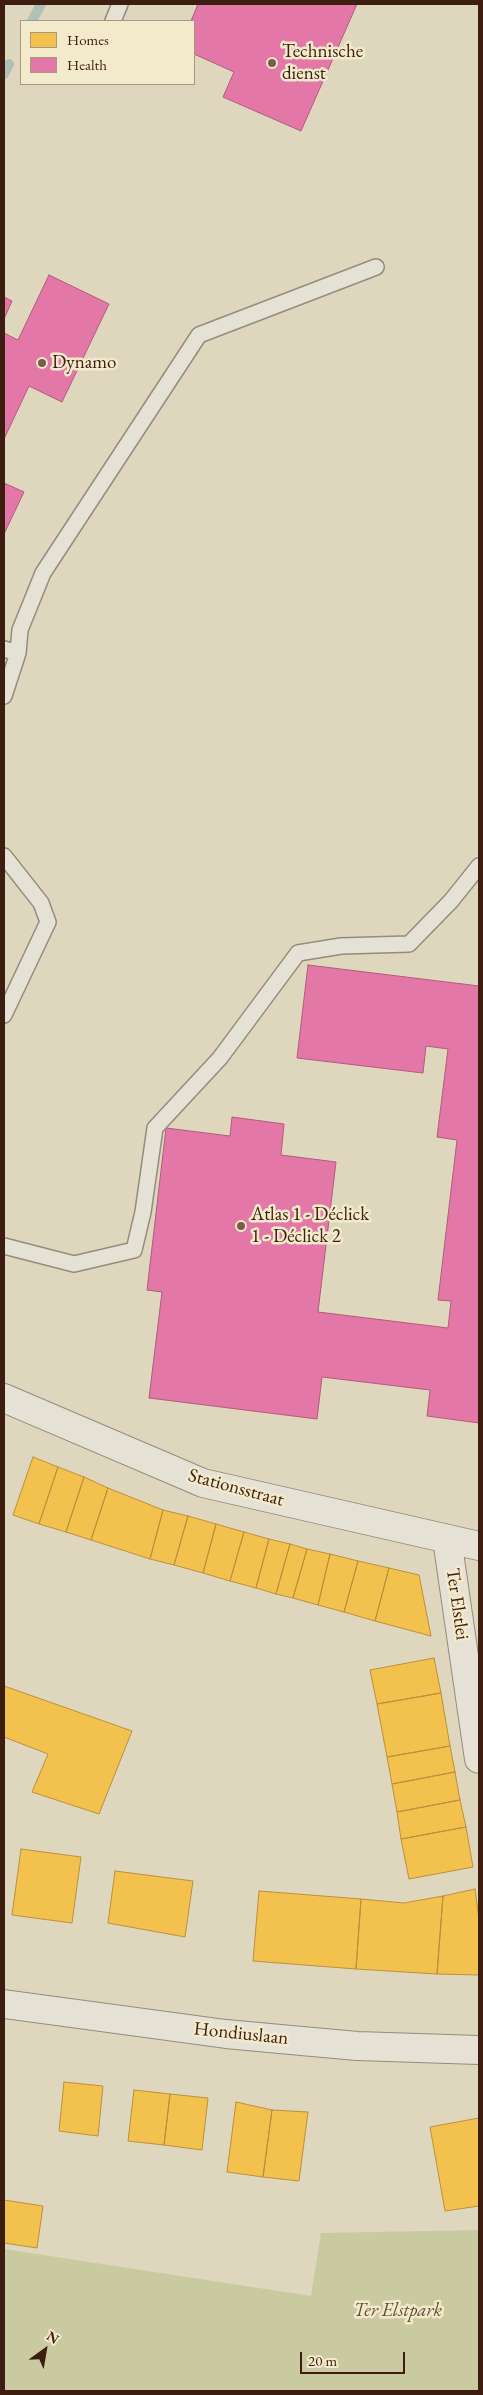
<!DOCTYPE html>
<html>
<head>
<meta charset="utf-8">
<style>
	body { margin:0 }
	#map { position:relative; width:483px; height:2395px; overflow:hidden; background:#ded6bd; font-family:"EB Garamond",serif }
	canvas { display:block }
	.frame { position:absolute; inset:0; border:5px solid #3c1d0f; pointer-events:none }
	.legend { position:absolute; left:20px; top:20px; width:175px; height:65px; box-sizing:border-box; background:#f3e9cb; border:1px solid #aa9780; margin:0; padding:6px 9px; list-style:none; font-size:15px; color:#3c1d0f }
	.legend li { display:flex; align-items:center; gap:10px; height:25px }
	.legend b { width:25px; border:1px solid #aa9780 }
	.north { position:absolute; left:20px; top:2325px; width:50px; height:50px; -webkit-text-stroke:4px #f3e9cb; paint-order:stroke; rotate:32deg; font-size:14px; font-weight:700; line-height:20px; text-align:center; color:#3c1d0f }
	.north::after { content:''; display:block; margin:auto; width:18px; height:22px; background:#3c1d0f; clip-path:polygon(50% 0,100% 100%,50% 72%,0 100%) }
	.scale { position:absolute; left:300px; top:2352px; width:105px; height:22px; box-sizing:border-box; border:2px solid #3c1d0f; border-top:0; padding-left:6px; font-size:15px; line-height:18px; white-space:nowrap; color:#3c1d0f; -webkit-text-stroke:4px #f3e9cb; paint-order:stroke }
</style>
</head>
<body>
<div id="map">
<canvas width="483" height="2395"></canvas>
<div class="frame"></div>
<ul class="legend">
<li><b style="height:14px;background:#f2c14e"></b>Homes</li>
<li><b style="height:14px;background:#e377a8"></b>Health</li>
</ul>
<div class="north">N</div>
<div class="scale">20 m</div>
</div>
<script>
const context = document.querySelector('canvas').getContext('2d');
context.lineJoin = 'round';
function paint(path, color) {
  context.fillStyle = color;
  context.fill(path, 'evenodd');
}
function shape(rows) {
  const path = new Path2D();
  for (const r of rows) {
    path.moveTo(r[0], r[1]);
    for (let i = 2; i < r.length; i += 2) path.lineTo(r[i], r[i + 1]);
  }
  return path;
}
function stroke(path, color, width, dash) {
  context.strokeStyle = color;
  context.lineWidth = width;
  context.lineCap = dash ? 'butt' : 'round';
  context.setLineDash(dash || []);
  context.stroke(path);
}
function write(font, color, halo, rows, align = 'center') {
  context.font = font + ' "EB Garamond",serif';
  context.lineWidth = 5;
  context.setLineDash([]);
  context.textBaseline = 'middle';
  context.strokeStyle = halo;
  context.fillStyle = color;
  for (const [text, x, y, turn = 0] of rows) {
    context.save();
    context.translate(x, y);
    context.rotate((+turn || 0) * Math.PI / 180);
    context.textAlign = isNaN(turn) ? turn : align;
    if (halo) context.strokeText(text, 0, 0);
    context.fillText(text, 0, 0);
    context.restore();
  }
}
const green = shape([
	[479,2230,479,2391,4,2391,4,2249,311,2296,321,2233]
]);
const homes = shape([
	[33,1457,58,1467,39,1524,13,1515,33,1457],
	[58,1467,84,1477,66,1532,39,1524,58,1467],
	[84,1477,108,1488,91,1540,66,1532,84,1477],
	[108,1488,163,1510,150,1559,91,1540,108,1488],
	[163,1510,188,1516,174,1565,150,1559,163,1510],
	[188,1516,216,1524,203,1573,174,1565,188,1516],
	[216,1524,244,1532,230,1581,203,1573,216,1524],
	[244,1532,269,1539,256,1588,230,1581,244,1532],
	[269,1539,290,1544,276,1594,256,1588,269,1539],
	[290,1544,307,1549,293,1598,276,1594,290,1544],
	[307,1549,330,1554,318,1605,293,1598,307,1549],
	[330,1554,358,1561,344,1612,318,1605,330,1554],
	[358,1561,389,1568,375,1621,344,1612,358,1561],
	[389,1568,419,1575,431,1636,375,1621,389,1568],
	[434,1658,441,1693,377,1704,370,1670,434,1658],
	[4,1686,132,1731,99,1814,32,1792,48,1754,4,1737,4,1686],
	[441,1693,450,1746,387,1757,377,1704,441,1693],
	[450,1746,455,1772,392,1784,387,1757,450,1746],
	[455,1772,460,1800,397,1812,392,1784,455,1772],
	[460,1800,466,1827,401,1839,397,1812,460,1800],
	[466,1827,473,1867,409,1879,401,1839,466,1827],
	[21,1849,81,1857,72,1923,12,1915,21,1849],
	[115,1871,193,1881,185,1937,108,1923,115,1871],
	[475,1889,479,1919,479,1975,437,1974,443,1896,475,1889],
	[259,1891,361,1899,356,1969,253,1961,259,1891],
	[443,1896,437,1974,356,1969,361,1899,404,1903,443,1896],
	[64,2082,103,2086,98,2136,59,2131,64,2082],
	[134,2090,170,2094,164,2145,128,2141,134,2090],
	[170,2094,208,2098,202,2150,164,2145,170,2094],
	[236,2102,272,2110,263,2177,227,2172,236,2102],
	[272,2110,308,2112,299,2181,263,2177,272,2110],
	[479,2118,479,2206,445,2211,430,2127,479,2118],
	[4,2200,43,2206,37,2248,4,2243,4,2200]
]);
const health = shape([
	[198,4,357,4,301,131,223,97,234,72,194,54,194,21,191,21,198,4],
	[49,275,109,304,62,402,29,386,4,439,4,333,18,340,49,275],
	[4,297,12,301,4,319,4,297],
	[4,483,24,492,4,534,4,483],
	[308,965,479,986,479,1423,427,1416,430,1390,322,1377,317,1419,149,1398,162,1292,147,1290,166,1128,230,1136,232,1117,284,1124,281,1155,336,1162,318,1312,448,1328,451,1301,438,1300,457,1140,437,1137,448,1049,426,1046,423,1073,297,1058,308,965]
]);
const stream = shape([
	[32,21,41,4],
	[4,74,9,64]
]);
const service = shape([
	[113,21,120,4],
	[4,649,18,653,20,630,43,573,199,335,376,267],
	[4,696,18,653],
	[4,856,41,903,48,922,4,1015],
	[4,1246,74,1264,134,1250,143,1212,155,1128,220,1058,298,953,341,946,409,944,451,901,479,866]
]);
const minor = shape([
	[4,1398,203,1483,479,1546],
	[447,1539,479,1759]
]);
const tertiary = shape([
	[4,2004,226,2034,291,2040,357,2046,479,2050]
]);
const markers = [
	[272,63,5,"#755e4c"],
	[42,363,5,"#755e4c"],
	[241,1226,5,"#755e4c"]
];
const poiNames = [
	["Technische",282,52],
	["dienst",282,74],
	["Dynamo",52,363],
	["Atlas 1 - Déclick",251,1215],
	["1 - Déclick 2",251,1237]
];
const streetNames = [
	["Stationsstraat",236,1488,15],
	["Ter Elstlei",457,1604,82],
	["Hondiuslaan",241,2034,6]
];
const parkNames = [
	["Ter Elstpark",398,2311]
];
paint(green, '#cacaa1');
paint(homes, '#f2c14e');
stroke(homes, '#bb903b', 1);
paint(health, '#e377a8');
stroke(health, '#b15c7a', 1);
stroke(stream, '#b0c2b8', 10);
stroke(service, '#948c7c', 18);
stroke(minor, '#948c7c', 30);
stroke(tertiary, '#948c7c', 30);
stroke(service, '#e5e1d4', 15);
stroke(minor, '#e5e1d4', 28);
stroke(tertiary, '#e5e1d4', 28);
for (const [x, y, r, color] of markers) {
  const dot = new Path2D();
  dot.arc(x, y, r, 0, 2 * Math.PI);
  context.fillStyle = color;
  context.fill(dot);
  stroke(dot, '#f3e9cb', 2);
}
write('19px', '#3c1d0f', '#f3e9cb', poiNames, 'left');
write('19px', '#3c1d0f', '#f3e9cb', streetNames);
write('italic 19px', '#624e34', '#f3e9cb', parkNames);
</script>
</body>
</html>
